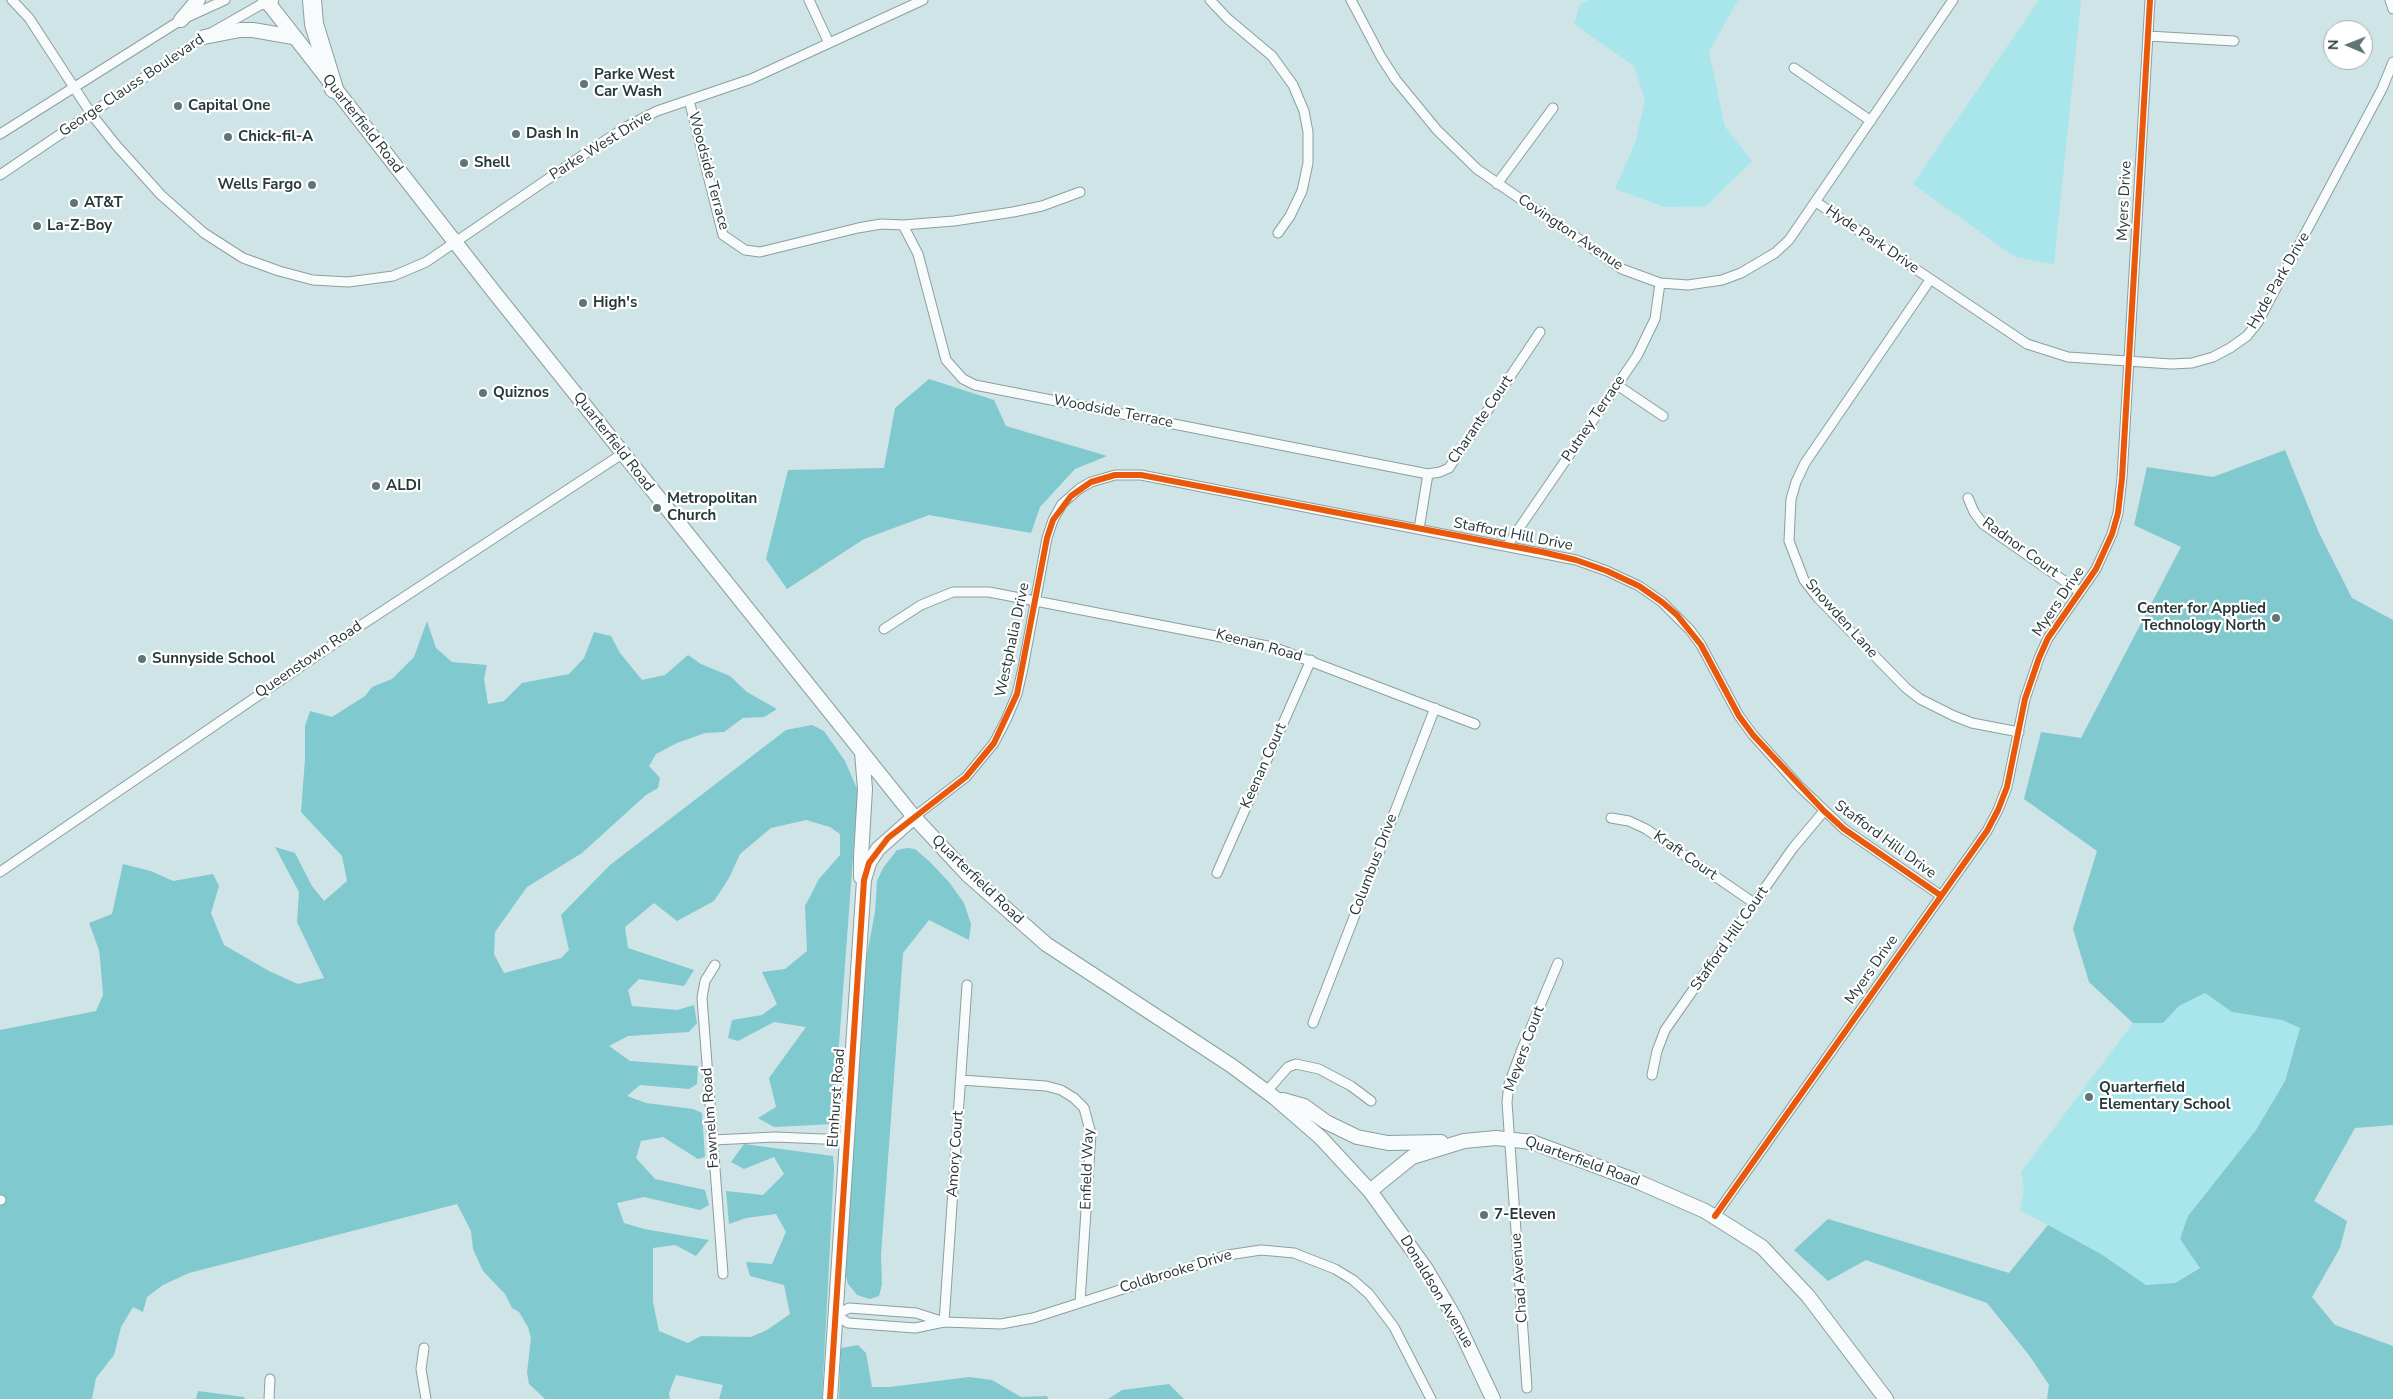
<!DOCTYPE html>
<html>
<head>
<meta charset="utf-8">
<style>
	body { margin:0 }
	#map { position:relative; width:2393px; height:1399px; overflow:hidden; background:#cee4e6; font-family:"Nunito Sans",sans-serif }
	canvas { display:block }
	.north { position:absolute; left:2323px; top:20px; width:50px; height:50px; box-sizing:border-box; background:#fff; border:1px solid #a9b0b0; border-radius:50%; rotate:271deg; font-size:14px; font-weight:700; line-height:20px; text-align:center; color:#28393a }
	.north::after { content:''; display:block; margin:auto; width:18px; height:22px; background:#627576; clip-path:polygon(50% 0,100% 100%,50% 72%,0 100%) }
</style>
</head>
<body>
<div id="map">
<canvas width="2393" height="1399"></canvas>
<div class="north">N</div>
</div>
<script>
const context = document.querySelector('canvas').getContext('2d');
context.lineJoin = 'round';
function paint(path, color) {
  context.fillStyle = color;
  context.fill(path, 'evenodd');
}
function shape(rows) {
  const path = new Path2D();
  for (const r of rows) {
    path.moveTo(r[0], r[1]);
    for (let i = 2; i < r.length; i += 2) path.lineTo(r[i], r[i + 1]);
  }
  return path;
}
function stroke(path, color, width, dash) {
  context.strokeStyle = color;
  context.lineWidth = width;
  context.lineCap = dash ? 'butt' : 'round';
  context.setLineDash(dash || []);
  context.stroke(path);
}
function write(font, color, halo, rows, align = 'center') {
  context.font = font + ' "Nunito Sans",sans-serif';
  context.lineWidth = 4.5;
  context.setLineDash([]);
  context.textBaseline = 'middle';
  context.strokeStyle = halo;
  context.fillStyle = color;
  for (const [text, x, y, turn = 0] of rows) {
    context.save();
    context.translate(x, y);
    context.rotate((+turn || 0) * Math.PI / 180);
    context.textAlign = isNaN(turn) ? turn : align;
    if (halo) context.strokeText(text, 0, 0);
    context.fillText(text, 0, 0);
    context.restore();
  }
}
const green = shape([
	[1590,0,1738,0,1709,52,1725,127,1752,161,1706,206,1665,207,1615,189,1635,143,1645,100,1634,66,1574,24,1580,4],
	[2039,0,2081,0,2054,264,2015,257,1913,184],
	[2205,993,2232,1012,2282,1020,2300,1028,2285,1080,2256,1130,2188,1216,2180,1239,2200,1267,2175,1283,2146,1285,2101,1254,2020,1210,2024,1190,2021,1172,2133,1023,2163,1023,2179,1006]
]);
const forest = shape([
	[929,379,994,400,1006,426,1107,456,1075,469,1040,507,1031,533,929,515,864,539,787,589,766,559,788,470,884,468,895,408],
	[2285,450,2319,533,2352,598,2393,620,2393,1125,2355,1128,2314,1201,2347,1221,2340,1248,2312,1297,2335,1325,2393,1346,2393,1399,2047,1399,2049,1385,2029,1355,1987,1303,1866,1260,1828,1281,1794,1250,1828,1219,2009,1273,2048,1225,2101,1254,2146,1285,2175,1283,2200,1268,2180,1239,2188,1216,2256,1130,2285,1081,2300,1028,2282,1020,2232,1012,2205,993,2179,1006,2163,1023,2133,1023,2089,982,2073,929,2097,851,2024,799,2041,732,2081,738,2181,547,2134,525,2147,467,2213,477],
	[427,621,436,648,452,662,487,665,484,679,488,704,504,701,522,683,569,674,584,658,594,632,611,636,620,653,642,680,665,675,688,655,701,664,730,676,747,692,777,709,764,717,743,718,724,732,705,733,677,743,656,754,649,766,660,778,658,788,646,795,582,853,527,887,495,932,494,954,504,973,561,958,569,950,561,915,610,865,786,730,812,725,824,731,845,761,858,791,833,1124,774,1127,758,1118,776,1107,769,1078,806,1027,774,1022,738,1041,728,1038,732,1020,762,1015,777,1004,762,972,785,969,807,951,805,906,819,879,840,855,840,834,830,827,806,820,771,828,740,854,729,878,714,901,677,921,654,903,625,927,628,948,694,970,684,986,639,979,628,990,632,1006,677,1010,694,1005,697,1023,689,1032,628,1036,609,1046,630,1061,698,1066,697,1084,689,1089,640,1085,627,1096,646,1103,693,1109,702,1113,705,1157,698,1159,663,1137,641,1141,636,1158,655,1179,705,1190,709,1205,700,1210,644,1197,617,1203,624,1223,644,1229,709,1240,696,1256,675,1245,653,1248,653,1302,659,1331,688,1343,701,1336,751,1337,767,1330,790,1314,784,1285,750,1276,746,1262,772,1264,786,1232,776,1214,746,1218,729,1224,726,1191,763,1195,784,1174,774,1157,744,1169,731,1162,744,1144,833,1156,834,1168,822,1399,719,1399,723,1385,676,1375,669,1393,670,1399,545,1399,529,1384,527,1373,531,1338,528,1327,519,1312,512,1308,505,1294,483,1271,473,1249,471,1231,457,1204,189,1273,163,1285,147,1297,143,1312,133,1307,121,1327,114,1355,96,1378,92,1399,0,1399,0,1030,96,1011,103,995,101,969,99,950,89,923,112,914,123,864,151,871,173,881,213,874,219,886,211,913,224,945,269,971,298,984,324,978,297,922,299,892,275,847,295,853,312,886,324,901,347,881,342,856,301,812,305,759,305,726,310,711,332,717,365,696,372,687,392,679,414,657],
	[907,848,915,849,930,862,949,882,964,903,971,924,969,940,929,920,903,953,881,1255,882,1284,879,1296,870,1299,857,1295,848,1284,844,1268,866,960,875,912,877,881,883,868,897,850],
	[858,1345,866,1353,872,1387,890,1387,969,1377,992,1380,1021,1397,1047,1396,1048,1399,839,1399,841,1348],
	[1169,1384,1184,1399,1108,1399,1122,1390],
	[198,1391,244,1397,245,1399,196,1399]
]);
const street = shape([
	[12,0,29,18,92,115,116,145,161,195,204,233,243,258,279,271,313,280,348,282,393,276,426,262,589,151,626,127,657,111,751,79,923,0],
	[809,0,829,43],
	[1210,0,1228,19,1272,56,1293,85,1304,111,1308,132,1308,163,1302,191,1290,216,1278,233],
	[1351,0,1381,57,1396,80,1437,130,1477,169,1622,269,1660,283,1688,285,1722,280,1741,273,1775,253,1789,240,1953,0],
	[2390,0,2393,9],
	[2148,36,2234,41],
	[1794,68,1871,121],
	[689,100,723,235,745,250,760,252,858,228,881,224,903,225,918,254,946,360,963,379,975,385,1428,474],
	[0,134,181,20,225,0],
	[0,175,204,37,267,1],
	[1497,184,1553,108],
	[1816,202,2027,344,2068,357,2171,364,2192,363,2213,357,2230,348,2247,336,2258,322,2382,89,2393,62],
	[903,225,954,221,1013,212,1042,206,1080,192],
	[1930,280,1805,463,1796,482,1791,499,1789,541,1804,580,1819,599,1906,688,1920,699,1954,716,1972,723,2019,732],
	[1617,385,1663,416],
	[1968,498,1974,512,1983,524,2080,592],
	[1419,529,1428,474,1440,472,1449,468,1540,332],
	[1507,546,1637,356,1655,319,1660,283],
	[884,629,921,605,953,592,989,592,1273,647,1475,724],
	[914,817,966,777,994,743,1006,720,1017,694,1023,668,1047,538,1053,520,1062,504,1079,489,1091,482,1115,475,1141,475,1576,560,1607,571,1639,586,1662,602,1690,630,1701,645,1739,716,1753,735,1798,785,1844,829,1940,895],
	[1611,818,1629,821,1646,829,1754,903],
	[0,872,360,626,622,454],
	[1217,873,1311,660],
	[715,965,705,981,702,998,723,1274],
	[1313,1023,1435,708],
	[1652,1075,1657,1051,1665,1030,1793,848,1824,811],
	[961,1080,1046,1086,1061,1090,1074,1098,1084,1108,1091,1134,1080,1302],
	[1267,1091,1288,1067,1296,1064,1319,1069,1351,1086,1371,1101],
	[713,1140,775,1137,847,1140],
	[0,1200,1,1200],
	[1715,1216,1987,831,1998,810,2007,787,2025,699,2039,658,2048,638,2096,569,2112,534,2118,513,2122,478,2150,0],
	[944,1322,916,1313,849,1308,836,1315,848,1323,915,1328,944,1322,1001,1324,1033,1318,1228,1255,1261,1250,1294,1253,1335,1269,1353,1280,1369,1294,1394,1327,1431,1399],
	[944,1322,967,985],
	[424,1348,421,1369,426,1399],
	[1527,1388,1507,1102,1509,1084,1522,1049,1558,963],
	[269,1399,270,1379]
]);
const secondary = shape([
	[266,0,494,292,914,817,968,875,1046,944,1232,1066,1275,1098,1321,1138,1370,1191,1426,1269,1455,1318,1493,1399],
	[181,20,198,0],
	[204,37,240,30,253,30,293,37],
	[861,877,861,857,865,789,862,752],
	[1283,1100,1304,1106,1326,1122,1357,1137,1388,1143,1441,1142],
	[1370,1191,1412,1157,1464,1141,1496,1138,1532,1142,1634,1180,1705,1211,1762,1247,1808,1296,1886,1399],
	[830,1399,864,880,869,863,878,849,914,817]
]);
const highway = shape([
	[312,0,314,24,334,89],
	[267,1,269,0]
]);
const cycleway = shape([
	[1715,1216,1987,831,1998,810,2007,787,2025,699,2039,658,2048,638,2096,569,2112,534,2118,513,2122,478,2150,0],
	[830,1399,864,880,869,863,888,838,966,777,994,743,1017,694,1047,538,1053,520,1071,496,1091,482,1115,475,1141,475,1542,552,1576,560,1607,571,1639,586,1662,602,1677,615,1701,645,1739,716,1753,735,1824,811,1844,829,1940,895]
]);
const markers = [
	[584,84,5,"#627576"],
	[178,106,5,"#627576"],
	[516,134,5,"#627576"],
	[228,137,5,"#627576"],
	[464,163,5,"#627576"],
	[312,185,5,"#627576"],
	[74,203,5,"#627576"],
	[37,226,5,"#627576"],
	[583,303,5,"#627576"],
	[483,393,5,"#627576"],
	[376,486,5,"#627576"],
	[657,508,5,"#627576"],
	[2276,618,5,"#627576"],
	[142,659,5,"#627576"],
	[2089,1097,5,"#627576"],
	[1484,1215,5,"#627576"]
];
const poiNames = [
	["Parke West",594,75],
	["Car Wash",594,92],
	["Capital One",188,106],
	["Dash In",526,134],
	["Chick-fil-A",238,137],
	["Shell",474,163],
	["Wells Fargo",302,185,"right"],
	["AT&T",84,203],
	["La-Z-Boy",47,226],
	["High's",593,303],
	["Quiznos",493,393],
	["ALDI",386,486],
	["Metropolitan",667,499],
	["Church",667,516],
	["Center for Applied",2266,609,"right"],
	["Technology North",2266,626,"right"],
	["Sunnyside School",152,659],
	["Quarterfield",2099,1088],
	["Elementary School",2099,1105],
	["7-Eleven",1494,1215]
];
const streetNames = [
	["George Clauss Boulevard",132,86,-34],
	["Quarterfield Road",362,124,52],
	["Parke West Drive",601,146,-32],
	["Woodside Terrace",708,171,75],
	["Myers Drive",2125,201,-87],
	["Covington Avenue",1570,233,34],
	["Hyde Park Drive",1872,240,34],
	["Hyde Park Drive",2279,281,-60],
	["Woodside Terrace",1113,412,11],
	["Putney Terrace",1594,419,-56],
	["Charante Court",1481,420,-56],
	["Quarterfield Road",613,442,52],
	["Stafford Hill Drive",1513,535,11],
	["Radnor Court",2020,548,36],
	["Myers Drive",2059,602,-56],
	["Snowden Lane",1841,619,48],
	["Westphalia Drive",1013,640,-78],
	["Keenan Road",1259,646,15],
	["Queenstown Road",309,660,-34],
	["Keenan Court",1264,766,-66],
	["Stafford Hill Drive",1885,840,36],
	["Kraft Court",1685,856,35],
	["Columbus Drive",1374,865,-69],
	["Quarterfield Road",977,880,44],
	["Stafford Hill Court",1730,939,-55],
	["Myers Drive",1872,970,-55],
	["Meyers Court",1525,1049,-70],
	["Elmhurst Road",837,1098,-86],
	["Fawnelm Road",711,1118,-94],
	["Amory Court",956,1154,-86],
	["Quarterfield Road",1582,1162,20],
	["Enfield Way",1088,1169,-88],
	["Coldbrooke Drive",1176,1272,-17],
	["Chad Avenue",1520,1278,-94],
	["Donaldson Avenue",1436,1292,59]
];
paint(green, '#a8e6ec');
paint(forest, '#80c9cf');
stroke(street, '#8d9ea0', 11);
stroke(secondary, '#8d9ea0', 16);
stroke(highway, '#8d9ea0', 20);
stroke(street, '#f8fbfb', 9);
stroke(secondary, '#f8fbfb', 14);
stroke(highway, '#f8fbfb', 18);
stroke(cycleway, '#e8590c', 6);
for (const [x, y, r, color] of markers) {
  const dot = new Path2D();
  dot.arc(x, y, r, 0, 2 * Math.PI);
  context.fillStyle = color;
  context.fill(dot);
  stroke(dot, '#fff', 2);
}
write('bold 15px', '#28393a', '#fff', poiNames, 'left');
write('15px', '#28393a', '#fff', streetNames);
</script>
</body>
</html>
